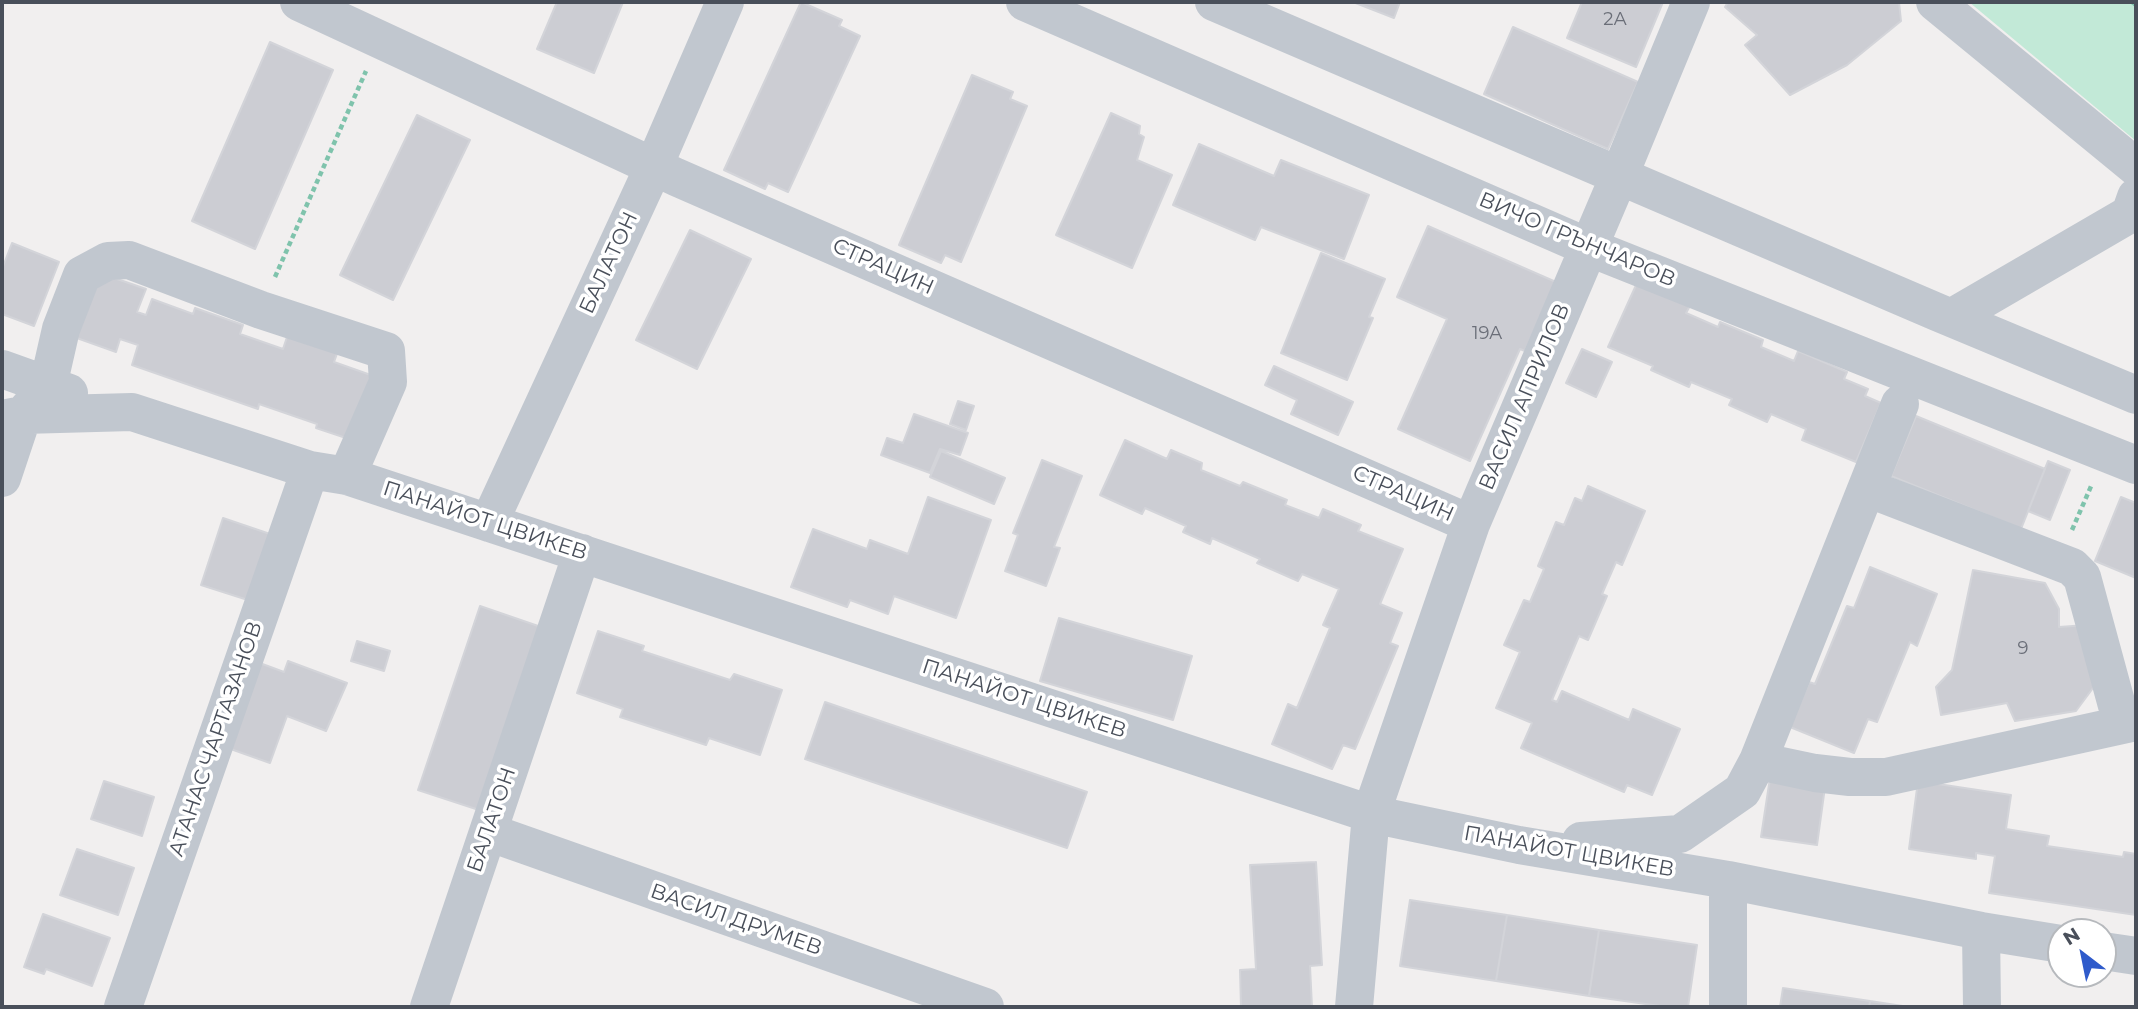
<!DOCTYPE html>
<html>
<head>
<meta charset="utf-8">
<style>
	body { margin:0 }
	#map { position:relative; width:2138px; height:1009px; overflow:hidden; background:#f1efef; font-family:Montserrat,sans-serif }
	canvas { display:block }
	.frame { position:absolute; inset:0; border:4px solid #494f5a; pointer-events:none }
	.north { position:absolute; left:2047px; top:918px; width:70px; height:70px; box-sizing:border-box; background:#fff; border:2px solid #b6b9bd; border-radius:50%; rotate:328deg; font-size:19px; font-weight:700; line-height:28px; text-align:center; color:#494f5a }
	.north::after { content:''; display:block; margin:auto; width:24px; height:32px; background:#2f5bcb; clip-path:polygon(50% 0,100% 100%,50% 72%,0 100%) }
</style>
</head>
<body>
<div id="map">
<canvas width="2138" height="1009"></canvas>
<div class="frame"></div>
<div class="north">N</div>
</div>
<script>
const context = document.querySelector('canvas').getContext('2d');
context.lineJoin = 'round';
function paint(path, color) {
  context.fillStyle = color;
  context.fill(path, 'evenodd');
}
function shape(rows) {
  const path = new Path2D();
  for (const r of rows) {
    path.moveTo(r[0], r[1]);
    for (let i = 2; i < r.length; i += 2) path.lineTo(r[i], r[i + 1]);
  }
  return path;
}
function stroke(path, color, width, dash) {
  context.strokeStyle = color;
  context.lineWidth = width;
  context.lineCap = dash ? 'butt' : 'round';
  context.setLineDash(dash || []);
  context.stroke(path);
}
function write(font, color, halo, rows, align = 'center') {
  context.font = font + ' Montserrat,sans-serif';
  context.lineWidth = 7;
  context.setLineDash([]);
  context.textBaseline = 'middle';
  context.strokeStyle = halo;
  context.fillStyle = color;
  for (const [text, x, y, turn = 0] of rows) {
    context.save();
    context.translate(x, y);
    context.rotate((+turn || 0) * Math.PI / 180);
    context.textAlign = isNaN(turn) ? turn : align;
    if (halo) context.strokeText(text, 0, 0);
    context.fillText(text, 0, 0);
    context.restore();
  }
}
const green = shape([
	[1969,2,2136,2,2136,141]
]);
const building = shape([
	[557,2,623,2,594,73,537,49,557,2],
	[801,2,842,20,839,26,860,36,788,192,768,183,765,189,724,170,801,2],
	[1353,2,1400,2,1394,18,1353,2],
	[1582,2,1663,2,1636,67,1567,38,1582,2],
	[1728,2,1899,2,1901,21,1847,65,1790,95,1745,45,1757,35,1725,7,1728,2],
	[1513,27,1638,82,1608,149,1484,94,1513,27],
	[270,42,333,70,255,249,192,221,270,42],
	[972,75,1013,92,1010,99,1027,106,961,262,945,255,941,263,899,245,972,75],
	[1111,113,1140,126,1139,134,1144,137,1137,160,1172,175,1132,268,1056,235,1111,113],
	[417,115,470,140,393,300,340,275,417,115],
	[1199,144,1274,176,1281,160,1369,195,1344,259,1261,227,1255,240,1173,205,1199,144],
	[1428,226,1556,282,1525,351,1520,349,1470,461,1398,429,1447,319,1397,297,1428,226],
	[690,230,751,259,697,369,636,340,690,230],
	[12,243,59,262,34,326,2,314,2,269,12,243],
	[1321,253,1385,279,1369,317,1373,318,1347,380,1281,353,1321,253],
	[97,272,146,289,137,312,146,315,152,299,193,314,195,308,243,325,240,334,283,349,288,334,338,351,334,362,382,379,361,443,316,428,317,424,259,404,258,409,132,365,138,345,120,339,116,352,74,337,97,272],
	[1637,283,1690,306,1686,313,1718,327,1720,322,1763,340,1761,347,1794,361,1798,351,1847,372,1844,379,1868,389,1865,396,1881,403,1856,462,1802,440,1806,429,1771,414,1767,422,1729,405,1732,399,1691,382,1689,387,1651,370,1653,366,1608,347,1637,283],
	[1582,349,1612,362,1596,397,1566,383,1582,349],
	[1274,366,1353,402,1338,435,1291,414,1297,400,1265,385,1274,366],
	[958,401,974,406,966,430,950,424,958,401],
	[914,414,968,433,960,455,940,449,930,473,881,455,887,438,903,443,914,414],
	[1916,416,2045,469,2021,529,1891,476,1916,416],
	[1125,440,1167,459,1171,450,1202,463,1201,470,1240,486,1243,482,1287,500,1285,505,1319,518,1323,509,1361,525,1358,531,1403,549,1380,604,1402,613,1390,643,1398,646,1355,749,1343,745,1332,769,1272,744,1288,704,1297,708,1330,628,1323,625,1339,589,1302,574,1298,581,1257,563,1260,559,1212,538,1210,544,1183,532,1186,526,1145,508,1142,514,1100,495,1125,440],
	[941,451,1005,478,994,504,930,477,941,451],
	[1042,460,1082,476,1054,547,1060,548,1046,586,1005,571,1018,535,1013,533,1042,460],
	[2048,461,2070,470,2050,520,2028,511,2048,461],
	[1588,486,1645,511,1622,565,1616,562,1602,594,1607,596,1588,640,1579,636,1552,700,1557,702,1562,691,1629,720,1633,709,1680,729,1652,795,1627,785,1624,792,1521,748,1532,723,1496,708,1520,652,1504,645,1524,600,1530,602,1544,569,1538,566,1556,522,1564,525,1575,498,1582,501,1588,486],
	[928,497,991,520,956,618,894,596,888,614,850,600,847,607,791,587,813,529,867,549,870,540,908,554,928,497],
	[2121,497,2136,503,2136,578,2095,561,2121,497],
	[223,518,273,535,251,601,201,585,223,518],
	[1870,567,1937,594,1917,646,1910,642,1877,722,1868,719,1854,753,1790,727,1809,682,1815,684,1847,606,1854,608,1870,567],
	[1973,570,2045,583,2059,609,2059,627,2087,625,2096,684,2076,711,2015,721,2007,703,1941,715,1936,687,1952,670,1973,570],
	[480,606,544,628,482,811,418,790,480,606],
	[1059,618,1192,656,1173,720,1040,681,1059,618],
	[598,631,644,646,642,651,730,680,734,674,782,690,760,755,709,738,706,745,620,717,623,709,577,693,598,631],
	[357,641,390,651,384,671,351,661,357,641],
	[288,661,347,683,326,731,287,716,270,763,225,747,257,662,284,672,288,661],
	[825,702,1087,792,1067,848,805,759,825,702],
	[1770,778,1825,787,1817,845,1761,837,1770,778],
	[104,781,154,797,142,836,91,819,104,781],
	[1918,781,2011,795,2006,829,2049,836,2047,846,2123,857,2124,852,2136,854,2136,915,1989,893,1995,856,1976,853,1976,859,1909,849,1918,781],
	[77,849,134,868,118,915,60,895,77,849],
	[1316,862,1322,965,1310,966,1312,1007,1241,1007,1240,970,1256,969,1250,865,1316,862],
	[1410,900,1507,915,1496,981,1400,966,1410,900],
	[43,914,110,938,92,986,46,969,44,974,24,967,43,914],
	[1507,915,1599,930,1589,996,1496,981,1507,915],
	[1599,930,1697,945,1688,1007,1667,1007,1589,996,1599,930],
	[1783,988,1870,1001,1869,1007,1780,1007,1783,988],
	[1870,1001,1909,1007,1869,1007,1870,1001]
]);
const path = shape([
	[2132,2,2136,5],
	[275,277,366,71],
	[2072,530,2092,484]
]);
const minor = shape([
	[299,2,676,177,1471,524],
	[1025,2,1588,247,2136,465],
	[1214,2,1937,312,2136,395],
	[1935,2,2136,167],
	[1951,318,2130,214,2136,197],
	[2,369,69,393],
	[2,419,23,415,132,412,310,470,347,476,1371,814,1519,845,1728,880,1981,931,2061,944],
	[2,478,23,415,48,386,61,329,82,275,108,261,129,260,261,310,386,351,388,382,347,476],
	[1867,488,2072,567,2082,577,2122,724],
	[489,523,654,166,725,2],
	[1758,761,1900,404],
	[488,832,985,1007],
	[1581,841,1680,834,1742,791,1758,761,1815,773,1850,777,1886,777,2136,722],
	[1728,880,1728,1007],
	[1981,931,1982,1007],
	[2103,951,2136,956],
	[123,1007,310,470],
	[429,1007,582,553],
	[1354,1007,1371,814,1471,524,1620,174,1691,2]
]);
const numberNames = [
	["2А",1615,20],
	["19A",1487,334],
	["9",2023,649]
];
const streetNames = [
	["ВИЧО ГРЪНЧАРОВ",1577,240,23],
	["БАЛАТОН",609,263,-65],
	["СТРАЦИН",883,267,24],
	["ВАСИЛ АПРИЛОВ",1525,397,-67],
	["СТРАЦИН",1403,494,24],
	["ПАНАЙОТ ЦВИКЕВ",485,521,18],
	["ПАНАЙОТ ЦВИКЕВ",1024,699,18],
	["АТАНАС ЧАРТАЗАНОВ",216,739,-71],
	["БАЛАТОН",492,820,-71],
	["ПАНАЙОТ ЦВИКЕВ",1569,852,10],
	["ВАСИЛ ДРУМЕВ",736,920,19]
];
paint(green, '#c2e9d7');
paint(building, '#cccdd3');
stroke(building, '#d3d4d9', 2);
stroke(path, '#7fc3ac', 4.5, [5, 3.5]);
stroke(minor, '#c1c7cf', 38);
write('18px', '#6a6e78', null, numberNames);
write('21px', '#494f5a', '#fff', streetNames);
</script>
</body>
</html>
